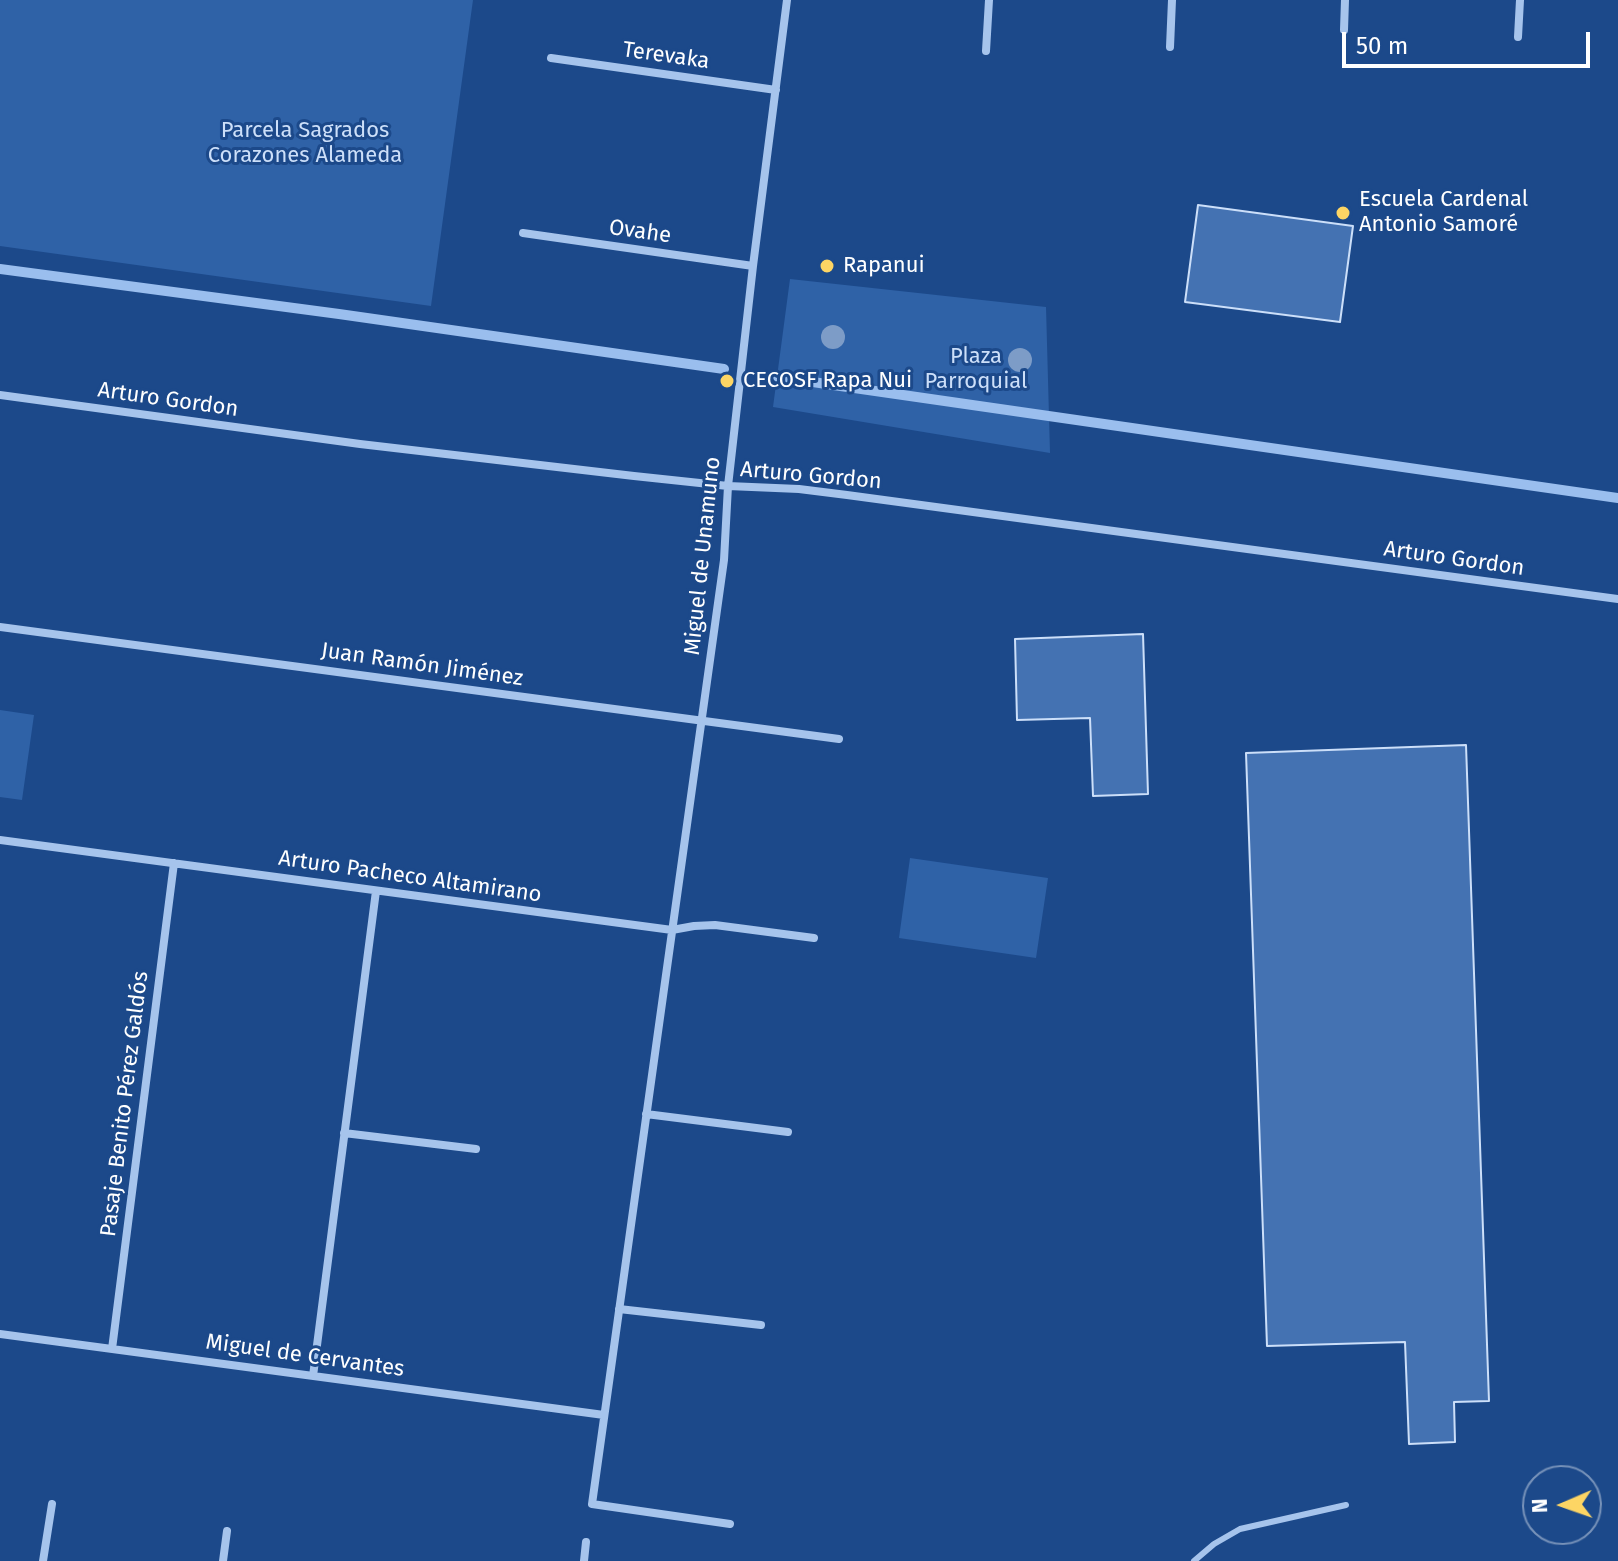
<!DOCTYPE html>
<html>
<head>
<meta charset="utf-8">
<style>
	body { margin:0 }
	#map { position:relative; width:1618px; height:1561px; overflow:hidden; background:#1c498a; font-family:"Fira Sans",sans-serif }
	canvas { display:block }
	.north { position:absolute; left:1522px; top:1465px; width:80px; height:80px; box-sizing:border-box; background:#1c498a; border:2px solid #7792b9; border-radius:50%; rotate:268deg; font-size:22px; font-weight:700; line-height:32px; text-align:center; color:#fff }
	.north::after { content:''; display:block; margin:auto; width:28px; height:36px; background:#fdd564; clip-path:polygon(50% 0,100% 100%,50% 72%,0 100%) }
	.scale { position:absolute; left:1342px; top:32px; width:248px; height:36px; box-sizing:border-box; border:4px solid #fff; border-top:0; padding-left:10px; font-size:24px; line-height:28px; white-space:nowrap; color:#fff; -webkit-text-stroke:6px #1c498a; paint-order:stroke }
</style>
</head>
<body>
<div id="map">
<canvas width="1618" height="1561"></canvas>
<div class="north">N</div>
<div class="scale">50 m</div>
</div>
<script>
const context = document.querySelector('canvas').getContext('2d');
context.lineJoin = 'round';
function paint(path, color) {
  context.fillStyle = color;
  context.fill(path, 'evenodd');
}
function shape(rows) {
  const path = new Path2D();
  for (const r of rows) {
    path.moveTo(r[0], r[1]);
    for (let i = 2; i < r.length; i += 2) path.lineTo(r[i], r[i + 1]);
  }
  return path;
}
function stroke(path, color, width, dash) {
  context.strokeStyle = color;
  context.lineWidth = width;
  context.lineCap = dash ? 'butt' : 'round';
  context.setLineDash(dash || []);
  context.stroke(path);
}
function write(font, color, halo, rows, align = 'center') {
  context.font = font + ' "Fira Sans",sans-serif';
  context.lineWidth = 6;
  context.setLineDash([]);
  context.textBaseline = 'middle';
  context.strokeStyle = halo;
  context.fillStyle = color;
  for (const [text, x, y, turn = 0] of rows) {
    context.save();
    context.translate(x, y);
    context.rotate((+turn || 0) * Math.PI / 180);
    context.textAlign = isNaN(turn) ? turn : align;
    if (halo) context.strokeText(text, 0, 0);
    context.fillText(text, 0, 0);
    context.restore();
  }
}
const green = shape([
	[0,0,473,0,431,306,0,246],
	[790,279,1046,307,1050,453,773,407],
	[0,710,34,715,22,800,0,797],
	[910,858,1048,878,1036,958,899,938]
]);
const stream = shape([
	[0,269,339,314,724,369],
	[778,377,1618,498]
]);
const building = shape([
	[1198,205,1353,226,1340,322,1185,302,1198,205],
	[1143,634,1148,794,1093,796,1090,718,1017,720,1015,639,1143,634],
	[1466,745,1489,1401,1454,1402,1455,1442,1409,1444,1405,1342,1267,1346,1246,753,1466,745]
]);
const lane = shape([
	[1194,1561,1214,1544,1240,1529,1346,1505]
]);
const street = shape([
	[1344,30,1345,0],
	[1518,37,1520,0],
	[1170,47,1172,0],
	[986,51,989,0],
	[551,58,776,90],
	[523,233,753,266],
	[0,395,360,444,634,476,728,486,799,489,847,495,1618,599],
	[0,627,839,739],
	[0,840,672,930,694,926,715,925,814,938],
	[646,1114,788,1132],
	[344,1133,476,1149],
	[619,1309,761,1325],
	[0,1334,604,1415],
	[112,1349,174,863],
	[313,1376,376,891],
	[730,1524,592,1504,724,560,728,486,753,266,787,0],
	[43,1561,52,1504],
	[223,1561,227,1531],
	[584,1561,586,1542]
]);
const trees = [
	[833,337],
	[1020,360]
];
const markers = [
	[1343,213,8,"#fdd564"],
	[827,266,8,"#fdd564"],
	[727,381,8,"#fdd564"]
];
const streetNames = [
	["Terevaka",666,56,8],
	["Ovahe",640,232,8],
	["Arturo Gordon",168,400,8],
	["Arturo Gordon",811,476,5],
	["Miguel de Unamuno",703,556,-84],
	["Arturo Gordon",1454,559,8],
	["Juan Ramón Jiménez",422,665,8],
	["Arturo Pacheco Altamirano",410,877,8],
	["Pasaje Benito Pérez Galdós",125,1104,-83],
	["Miguel de Cervantes",305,1356,8]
];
const parkNames = [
	["Parcela Sagrados",305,131],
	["Corazones Alameda",305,156],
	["Plaza",976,357],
	["Parroquial",976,382]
];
const poiNames = [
	["Escuela Cardenal",1359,200],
	["Antonio Samoré",1359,225],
	["Rapanui",843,266],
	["CECOSF Rapa Nui",743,381]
];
paint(green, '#2f62a7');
stroke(stream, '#9abeee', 10);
paint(building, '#4472b2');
stroke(building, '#ccdff9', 2);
stroke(lane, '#a6c4ec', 6);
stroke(street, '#a6c4ec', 8);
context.fillStyle = '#7d9cc7';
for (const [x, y] of trees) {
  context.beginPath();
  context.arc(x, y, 12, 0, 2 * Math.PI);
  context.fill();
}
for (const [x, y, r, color] of markers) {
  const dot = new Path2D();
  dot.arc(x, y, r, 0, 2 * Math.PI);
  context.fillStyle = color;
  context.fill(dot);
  stroke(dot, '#1c498a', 3);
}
write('22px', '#fff', '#1c498a', streetNames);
write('22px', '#ccdff9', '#1c498a', parkNames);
write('22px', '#fff', '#1c498a', poiNames, 'left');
</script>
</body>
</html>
